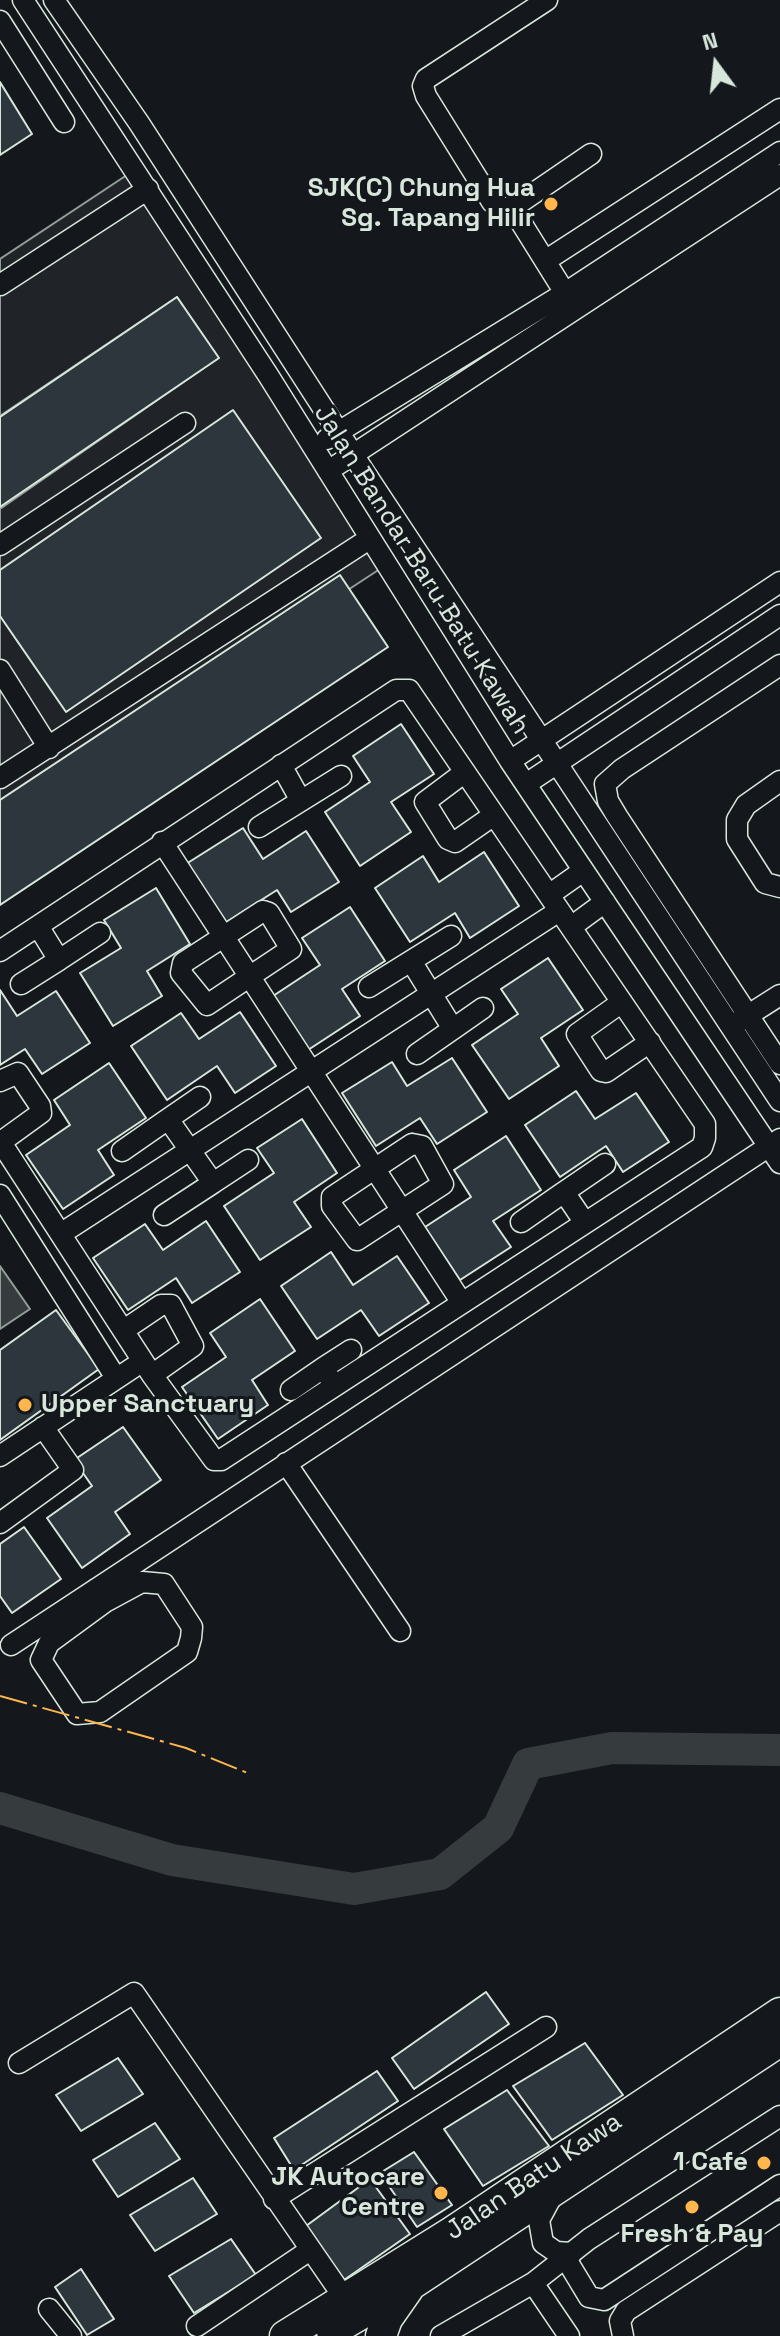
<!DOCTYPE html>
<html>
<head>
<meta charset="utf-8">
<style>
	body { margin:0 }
	#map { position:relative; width:780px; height:2336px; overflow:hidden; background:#14181c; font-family:"Space Grotesk",sans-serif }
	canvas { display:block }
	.north { position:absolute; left:676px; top:24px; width:80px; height:80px; -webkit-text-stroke:6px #14181c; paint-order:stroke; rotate:345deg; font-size:22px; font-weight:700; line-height:32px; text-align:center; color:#d8e6dc }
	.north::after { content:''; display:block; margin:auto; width:28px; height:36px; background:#d8e6dc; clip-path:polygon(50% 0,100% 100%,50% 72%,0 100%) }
</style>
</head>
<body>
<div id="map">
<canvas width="780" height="2336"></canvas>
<div class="north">N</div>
</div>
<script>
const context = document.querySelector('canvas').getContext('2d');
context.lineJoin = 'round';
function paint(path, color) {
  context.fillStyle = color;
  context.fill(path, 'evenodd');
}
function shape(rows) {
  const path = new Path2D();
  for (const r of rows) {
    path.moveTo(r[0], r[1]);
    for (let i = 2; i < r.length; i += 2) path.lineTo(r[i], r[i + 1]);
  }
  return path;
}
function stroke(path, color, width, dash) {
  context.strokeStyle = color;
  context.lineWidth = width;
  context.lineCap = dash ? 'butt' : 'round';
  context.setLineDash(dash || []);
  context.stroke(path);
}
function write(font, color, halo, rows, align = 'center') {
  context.font = font + ' "Space Grotesk",sans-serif';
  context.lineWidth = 6;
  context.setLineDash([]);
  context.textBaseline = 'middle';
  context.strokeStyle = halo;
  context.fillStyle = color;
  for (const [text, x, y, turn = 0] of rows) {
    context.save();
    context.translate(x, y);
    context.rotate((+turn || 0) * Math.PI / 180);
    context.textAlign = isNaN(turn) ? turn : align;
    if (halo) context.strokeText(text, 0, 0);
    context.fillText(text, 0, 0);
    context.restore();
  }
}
const green = shape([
	[136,169,386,565,0,818,0,509,218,358,177,297,0,416,0,259,136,169]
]);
const water = shape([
	[0,1266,30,1309,0,1329,0,1266]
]);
const river = shape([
	[0,1808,172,1860,354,1889,440,1874,498,1828,528,1764,612,1748,780,1750]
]);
const building = shape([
	[0,82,32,134,0,155,0,82],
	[177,297,219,358,0,507,0,417,177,297],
	[233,410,321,538,66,712,0,616,0,570,233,410],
	[340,575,388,647,0,905,0,800,340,575],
	[401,724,434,774,391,802,411,832,360,866,325,812,370,782,353,756,401,724],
	[243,828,263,859,306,831,339,882,291,912,277,890,225,923,186,864,243,828],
	[484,852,519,906,470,938,455,913,410,942,375,888,423,856,439,882,484,852],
	[156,888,190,944,147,971,162,996,113,1026,80,973,121,948,104,920,156,888],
	[350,907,385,961,342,989,360,1016,308,1050,273,996,320,965,302,938,350,907],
	[548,958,583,1010,541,1038,559,1066,509,1099,472,1045,518,1014,501,989,548,958],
	[0,990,17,1016,56,991,90,1043,42,1074,25,1049,0,1065,0,990],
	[240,1012,276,1066,235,1093,217,1066,167,1100,131,1046,181,1013,199,1039,240,1012],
	[452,1058,487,1112,437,1144,420,1118,376,1146,342,1093,392,1062,407,1086,452,1058],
	[109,1063,146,1118,98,1150,114,1175,63,1209,26,1155,70,1125,54,1100,109,1063],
	[576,1091,595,1119,636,1093,669,1142,623,1172,606,1146,560,1177,525,1125,576,1091],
	[302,1119,337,1173,294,1202,311,1227,260,1260,224,1206,274,1173,257,1148,302,1119],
	[506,1136,541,1190,493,1221,511,1247,460,1280,425,1227,471,1197,454,1170,506,1136],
	[206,1221,240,1272,192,1303,176,1278,128,1310,93,1258,145,1224,163,1250,206,1221],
	[331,1252,353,1285,397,1256,429,1303,379,1336,361,1310,317,1339,281,1286,331,1252],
	[260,1299,295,1351,252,1380,268,1405,218,1439,182,1387,226,1357,210,1333,260,1299],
	[56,1310,99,1369,0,1440,0,1350,56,1310],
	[123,1427,161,1480,115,1512,130,1534,82,1568,47,1518,92,1486,74,1460,123,1427],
	[24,1527,61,1579,12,1613,0,1596,0,1544,24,1527],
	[486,1992,509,2024,414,2089,392,2058,486,1992],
	[585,2043,623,2095,552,2140,513,2086,585,2043],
	[118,2058,143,2094,81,2131,56,2095,118,2058],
	[377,2071,398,2101,294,2170,274,2138,377,2071],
	[507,2090,549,2146,483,2186,444,2129,507,2090],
	[155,2123,180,2159,118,2197,93,2160,155,2123],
	[414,2152,452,2205,417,2227,380,2173,414,2152],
	[193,2178,217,2214,155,2251,130,2215,193,2178],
	[370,2179,410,2234,344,2280,306,2226,370,2179],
	[231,2239,256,2275,194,2313,169,2276,231,2239],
	[81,2269,114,2319,87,2335,55,2287,81,2269]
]);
const minor = shape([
	[23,0,268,375,510,761,780,1163],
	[54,0,139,123,365,473,780,1101],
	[547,0,426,79,423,86,426,96,492,202,501,208,512,208,591,154],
	[0,21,64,122],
	[512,208,565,293],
	[545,261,780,109],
	[0,285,148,189],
	[327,439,565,293,780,152],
	[328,471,780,175],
	[0,545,185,423],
	[780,665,622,769,605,784,608,801,617,816,780,1064],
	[0,670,49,748],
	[510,761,780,582],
	[281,765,301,801],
	[465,772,425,802,448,839,455,842,494,815],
	[0,778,369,539],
	[780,781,746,805,737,820,737,839,765,883,780,887],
	[526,784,780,615],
	[259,827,341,776],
	[162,842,462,1303],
	[549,895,583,871],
	[263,911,269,913,291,949,207,1005,181,973,183,963,263,911],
	[571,927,605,902],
	[0,951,396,690,409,690,705,1124,705,1138,702,1147,221,1460,214,1460,152,1375,0,1141],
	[59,960,100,933],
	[411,961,453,1029,417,1054],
	[21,984,59,960,38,926],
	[369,987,451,936],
	[622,1002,577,1034,601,1071,606,1072,650,1042],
	[736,1023,780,995],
	[453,1029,483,1008],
	[0,1081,18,1073,40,1106,41,1113,1,1142],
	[412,1144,422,1146,443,1184,357,1240,332,1206,332,1197,412,1144],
	[122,1151,168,1119],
	[213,1183,248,1160],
	[0,1195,116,1378],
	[164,1215,213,1183,168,1119,200,1097],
	[521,1222,564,1192],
	[585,1223,564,1192,605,1164],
	[62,1233,559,911],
	[124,1330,161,1305,171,1305,193,1346,152,1375],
	[335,1386,323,1368,351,1350],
	[291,1390,323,1368],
	[0,1456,143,1361],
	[286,1463,400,1631],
	[0,1523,73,1470,43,1427],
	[96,1589,105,1602,49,1643,41,1660,77,1714,100,1712,187,1652,191,1638,192,1627,164,1584,142,1582,105,1602],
	[11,1645,780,1139],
	[19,2063,134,1993,345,2299],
	[552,2196,539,2220,543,2243,556,2252,572,2253],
	[274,2199,546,2027],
	[566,2259,589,2297,604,2300,780,2185],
	[533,2283,589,2239,780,2116],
	[49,2309,71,2336],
	[197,2326,310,2250],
	[441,2336,533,2283,569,2336],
	[623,2336,620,2321,626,2311,780,2211]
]);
const highway = shape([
	[332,2331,412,2284,780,2041],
	[285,2336,452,2232,780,2013],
	[381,2336,387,2319,408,2289]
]);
const power = shape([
	[0,1696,186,1748,250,1774]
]);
const markers = [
	[551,204,8,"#ffb74d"],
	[25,1405,8,"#ffb74d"],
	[764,2163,8,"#ffb74d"],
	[441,2193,8,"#ffb74d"],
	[692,2207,8,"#ffb74d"]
];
const poiNames = [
	["SJK(C) Chung Hua",535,189],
	["Sg. Tapang Hilir",535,219],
	["Upper Sanctuary",41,1405,"left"],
	["1 Cafe",748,2163],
	["JK Autocare",425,2178],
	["Centre",425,2208],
	["Fresh & Pay",692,2235,"center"]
];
const streetNames = [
	["Jalan Bandar Baru Batu Kawah",421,570,58],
	["Jalan Batu Kawa",534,2177,-34]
];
paint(green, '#202428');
stroke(green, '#939e99', 2);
paint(water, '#363b3e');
stroke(water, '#939e99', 2);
stroke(river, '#363b3e', 32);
paint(building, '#2c363c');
stroke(building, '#d8e6dc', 2);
stroke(minor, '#d8e6dc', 23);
stroke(highway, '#d8e6dc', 33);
stroke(minor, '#14181c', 20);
stroke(highway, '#14181c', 30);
stroke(power, '#ffb74d', 2, [28, 6, 4, 6]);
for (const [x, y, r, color] of markers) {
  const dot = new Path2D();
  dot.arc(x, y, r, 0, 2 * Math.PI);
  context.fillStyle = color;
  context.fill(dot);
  stroke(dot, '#14181c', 3);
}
write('bold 26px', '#d8e6dc', '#14181c', poiNames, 'right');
write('26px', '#d8e6dc', '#14181c', streetNames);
</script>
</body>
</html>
